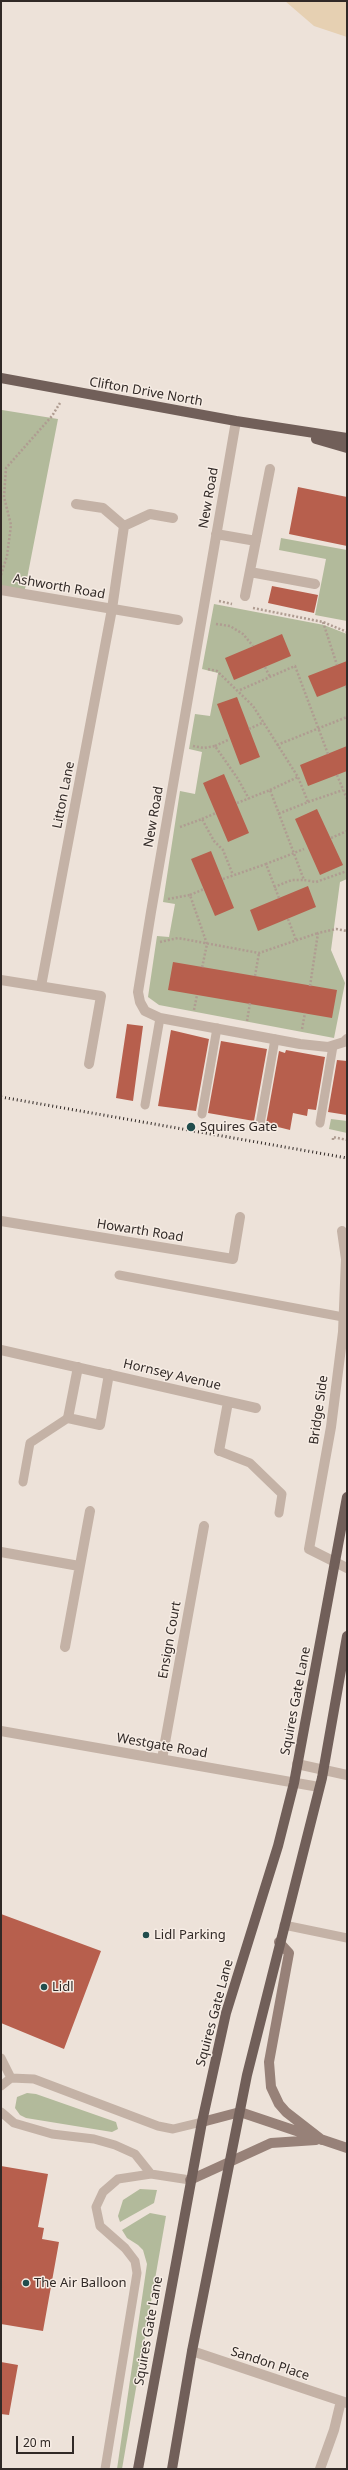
<!DOCTYPE html>
<html>
<head>
<meta charset="utf-8">
<style>
	body { margin:0 }
	#map { position:relative; width:348px; height:2470px; overflow:hidden; background:#ede2d9; font-family:"Noto Sans",sans-serif }
	canvas { display:block }
	.frame { position:absolute; inset:0; border:2px solid #312926; pointer-events:none }
	.scale { position:absolute; left:16px; top:2436px; width:58px; height:18px; box-sizing:border-box; border:2px solid #312926; border-top:0; padding-left:5px; font-size:12px; line-height:14px; white-space:nowrap; color:#312926; -webkit-text-stroke:3px #f6ece4; paint-order:stroke }
</style>
</head>
<body>
<div id="map">
<canvas width="348" height="2470"></canvas>
<div class="frame"></div>
<div class="scale">20 m</div>
</div>
<script>
const context = document.querySelector('canvas').getContext('2d');
context.lineJoin = 'round';
function paint(path, color) {
  context.fillStyle = color;
  context.fill(path, 'evenodd');
}
function shape(rows) {
  const path = new Path2D();
  for (const r of rows) {
    path.moveTo(r[0], r[1]);
    for (let i = 2; i < r.length; i += 2) path.lineTo(r[i], r[i + 1]);
  }
  return path;
}
function stroke(path, color, width, dash) {
  context.strokeStyle = color;
  context.lineWidth = width;
  context.lineCap = dash ? 'butt' : 'round';
  context.setLineDash(dash || []);
  context.stroke(path);
}
function write(font, color, halo, rows, align = 'center') {
  context.font = font + ' "Noto Sans",sans-serif';
  context.lineWidth = 3;
  context.setLineDash([]);
  context.textBaseline = 'middle';
  context.strokeStyle = halo;
  context.fillStyle = color;
  for (const [text, x, y, turn = 0] of rows) {
    context.save();
    context.translate(x, y);
    context.rotate((+turn || 0) * Math.PI / 180);
    context.textAlign = isNaN(turn) ? turn : align;
    if (halo) context.strokeText(text, 0, 0);
    context.fillText(text, 0, 0);
    context.restore();
  }
}
const green = shape([
	[2,410,58,419,24,594,1,590],
	[281,538,347,550,347,621,315,615,326,559,279,550],
	[214,604,324,625,347,634,347,879,340,882,331,950,345,983,334,1038,159,1005,148,997,157,936,169,937,175,904,163,902,180,791,195,794,202,752,189,749,195,714,210,716,218,673,202,669],
	[331,1119,347,1121,347,1133,329,1129],
	[27,2093,36,2094,116,2122,118,2129,112,2132,26,2118,20,2115,15,2108,17,2097],
	[140,2189,157,2190,154,2203,120,2222,118,2216,123,2200],
	[150,2213,166,2216,127,2440,122,2469,117,2469,147,2264,143,2250,138,2245,127,2238,122,2230]
]);
const sand = shape([
	[285,1,347,1,347,37,314,26]
]);
const building = shape([
	[298,487,347,497,347,546,289,534],
	[272,586,318,595,314,613,268,603],
	[282,634,291,656,234,680,225,658],
	[347,661,347,685,317,697,308,676],
	[237,697,260,757,240,765,217,704],
	[347,746,347,771,308,786,300,765],
	[224,774,249,833,228,842,203,783],
	[317,809,343,865,320,875,295,819],
	[211,851,234,908,215,916,191,859],
	[308,886,316,907,258,931,250,910],
	[173,962,337,990,332,1018,168,990],
	[127,1024,143,1026,133,1101,116,1098],
	[171,1030,209,1039,196,1111,158,1106],
	[221,1041,267,1049,254,1121,208,1113],
	[286,1050,325,1057,316,1110,308,1109,307,1116,293,1113,290,1130,266,1124,279,1051,285,1053],
	[337,1060,347,1061,347,1115,328,1112],
	[1,1914,101,1951,64,2049,1,2023],
	[1,2166,48,2174,38,2227,44,2228,42,2239,59,2242,43,2331,1,2324],
	[1,2362,18,2365,9,2415,1,2414]
]);
const path = shape([
	[1,575,7,556,11,525,4,497,6,468,52,416,60,403],
	[219,601,232,604],
	[253,608,323,622,347,632],
	[323,622,337,665],
	[216,624,230,626,243,634,253,646],
	[265,667,270,677],
	[208,669,217,671,253,706,298,777,308,802,278,814],
	[346,686,347,689],
	[240,690,295,666,328,754],
	[249,729,264,722],
	[277,745,347,717],
	[193,746,204,748,215,746,238,779,249,799],
	[215,746,228,740],
	[337,775,347,799],
	[270,790,298,777],
	[308,802,343,790],
	[237,803,270,790,304,880,316,882,347,871],
	[202,819,216,813],
	[180,827,202,819,214,841,223,850,233,875],
	[331,838,347,831],
	[223,879,266,864],
	[274,887,292,880,304,880],
	[190,895,204,889],
	[279,898,266,864,304,849],
	[168,899,190,895,207,944,202,968],
	[288,919,296,940],
	[160,942,178,938,259,953,318,933],
	[255,976,259,953],
	[310,986,318,933,336,929,347,931],
	[194,1010,197,995],
	[247,1021,250,1003],
	[302,1029,305,1013],
	[333,1140,333,1137,347,1140]
]);
const service = shape([
	[145,1105,160,1018],
	[202,1114,217,1028],
	[320,1123,333,1046],
	[260,1124,275,1039],
	[119,1275,343,1317],
	[219,1451,250,1463,282,1494,279,1513],
	[23,1482,30,1443,68,1418],
	[284,1925,347,1938],
	[1,2058,11,2078],
	[1,2086,11,2078,34,2079,158,2126,173,2129,202,2122],
	[1,2112,14,2123,52,2134,94,2139,115,2145,135,2154,151,2174],
	[105,2469,137,2273,135,2261,125,2248,100,2226,96,2207,103,2192,118,2179,151,2174,190,2180]
]);
const minor = shape([
	[236,421,151,912,138,992,140,1002,145,1011,160,1018,300,1044,328,1047,344,1042,347,1039],
	[76,504,103,508,124,526,150,514,173,518],
	[216,534,256,541],
	[250,572,315,584],
	[1,590,178,620],
	[245,596,270,469],
	[1,980,101,996,89,1064],
	[41,986,112,609,124,526],
	[1,1221,233,1259,240,1217],
	[342,1231,346,1259,343,1332,331,1427,309,1549,347,1568],
	[1,1350,256,1408],
	[78,1367,68,1418,100,1425,109,1374],
	[219,1451,228,1402],
	[1,1552,79,1566],
	[65,1647,90,1511],
	[1,1731,319,1787],
	[162,1759,204,1526],
	[297,1764,347,1775],
	[192,2351,347,2403],
	[320,2469,334,2430,341,2401]
]);
const secondary = shape([
	[279,1942,289,1953,269,2062,271,2087,279,2104,286,2112,322,2140],
	[202,2122,240,2112,347,2148],
	[190,2180,271,2143,316,2140]
]);
const primary = shape([
	[1,378,236,421,347,438],
	[316,439,347,448],
	[138,2469,202,2122,226,2013,278,1846,294,1783,347,1497],
	[172,2469,192,2351,247,2075,322,1778,347,1636]
]);
const rail = shape([
	[1,1097,347,1158]
]);
const markers = [
	[191,1127,5,"#214d4d"],
	[146,1935,4,"#214d4d"],
	[44,1987,4,"#214d4d"],
	[26,2283,4,"#214d4d"]
];
const streetNames = [
	["Clifton Drive North",146,392,10],
	["New Road",209,498,-80],
	["Ashworth Road",59,587,10],
	["Litton Lane",64,795,-79],
	["New Road",154,817,-80],
	["Howarth Road",140,1231,9],
	["Hornsey Avenue",172,1375,13],
	["Bridge Side",319,1410,-82],
	["Ensign Court",170,1640,-80],
	["Squires Gate Lane",296,1701,-79],
	["Westgate Road",162,1746,10],
	["Squires Gate Lane",215,2013,-75],
	["Squires Gate Lane",149,2331,-80],
	["Sandon Place",270,2364,18]
];
const poiNames = [
	["Squires Gate",200,1127],
	["Lidl Parking",154,1935],
	["Lidl",52,1987],
	["The Air Balloon",34,2283]
];
paint(green, '#b2ba9b');
paint(sand, '#e6d0b2');
paint(building, '#b75f4d');
stroke(path, '#af9c91', 2.5, [2, 2]);
stroke(service, '#c4b2a6', 9);
stroke(minor, '#c4b2a6', 10);
stroke(secondary, '#978178', 10);
stroke(primary, '#715f59', 10);
stroke(rail, '#312926', 3, [1, 3]);
for (const [x, y, r, color] of markers) {
  const dot = new Path2D();
  dot.arc(x, y, r, 0, 2 * Math.PI);
  context.fillStyle = color;
  context.fill(dot);
  stroke(dot, '#f6ece4', 1.5);
}
write('13px', '#312926', '#f6ece4', streetNames);
write('13px', '#312926', '#f6ece4', poiNames, 'left');
</script>
</body>
</html>
